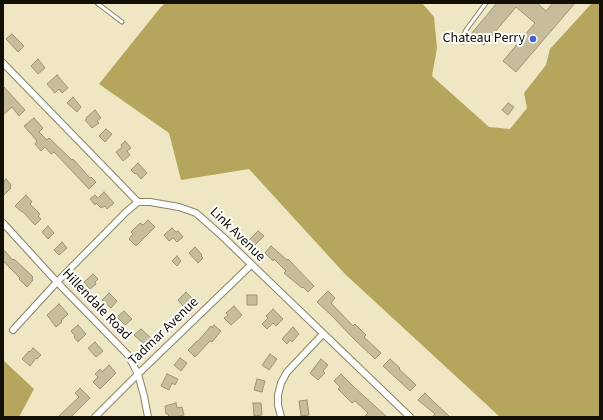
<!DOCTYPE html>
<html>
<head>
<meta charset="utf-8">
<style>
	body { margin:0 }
	#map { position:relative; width:603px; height:420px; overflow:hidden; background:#efe6c4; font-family:"Source Sans 3",sans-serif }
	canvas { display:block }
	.frame { position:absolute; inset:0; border:4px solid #120f04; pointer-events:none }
</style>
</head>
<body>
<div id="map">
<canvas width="603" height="420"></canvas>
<div class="frame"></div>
</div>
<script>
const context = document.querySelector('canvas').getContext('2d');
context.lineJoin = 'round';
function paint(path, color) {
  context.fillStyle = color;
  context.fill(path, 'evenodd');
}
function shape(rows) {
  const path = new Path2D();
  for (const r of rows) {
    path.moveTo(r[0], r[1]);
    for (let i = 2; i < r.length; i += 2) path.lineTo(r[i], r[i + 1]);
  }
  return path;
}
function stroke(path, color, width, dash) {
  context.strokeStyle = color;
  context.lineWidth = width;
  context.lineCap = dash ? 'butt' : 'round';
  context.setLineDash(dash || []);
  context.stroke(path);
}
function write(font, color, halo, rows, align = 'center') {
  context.font = font + ' "Source Sans 3",sans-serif';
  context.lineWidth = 4;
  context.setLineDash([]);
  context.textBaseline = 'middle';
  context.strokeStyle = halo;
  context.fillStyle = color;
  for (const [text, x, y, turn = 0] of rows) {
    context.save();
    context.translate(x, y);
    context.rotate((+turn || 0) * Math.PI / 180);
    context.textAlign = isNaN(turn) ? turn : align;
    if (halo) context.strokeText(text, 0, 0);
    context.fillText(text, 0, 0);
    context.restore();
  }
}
const forest = shape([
	[165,3,422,3,434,17,437,48,432,76,489,127,510,129,527,108,524,93,546,65,550,49,592,3,600,3,600,417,500,417,345,274,249,169,181,180,169,133,99,84,160,8],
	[3,360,34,389,19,417,3,417]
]);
const building = shape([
	[497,3,537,3,546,11,553,3,575,3,516,72,503,61,535,23,516,7,484,45,471,34,497,3],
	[12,34,24,46,18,52,6,39,12,34],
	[38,59,45,68,38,74,31,66,38,59],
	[57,75,68,88,62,93,59,89,55,93,47,84,57,75],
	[3,86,25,110,19,116,12,107,3,115,3,86],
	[73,97,81,107,77,112,67,103,73,97],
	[508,103,514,107,508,115,502,110,508,103],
	[95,110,101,118,97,121,99,123,92,128,85,120,87,119,86,118,95,110],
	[34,118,43,128,39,132,47,140,49,138,72,160,73,159,90,178,91,177,96,182,89,189,54,152,51,154,45,147,41,151,35,144,37,141,24,126,34,118],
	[106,129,112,134,105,142,99,136,106,129],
	[125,141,131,148,127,151,130,155,123,161,116,152,122,147,121,145,125,141],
	[138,163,147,173,141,179,136,173,135,174,131,170,138,163],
	[6,179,11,185,10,187,11,188,3,196,3,182,6,179],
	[104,192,114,203,107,209,105,206,101,208,96,203,95,205,90,199,95,195,98,198,104,192],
	[26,195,32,202,30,204,40,214,38,216,41,219,35,225,23,212,22,212,15,206,26,195],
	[148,220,155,227,136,246,129,239,133,234,131,232,140,223,143,225,148,220],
	[48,226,54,233,48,239,42,232,48,226],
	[172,228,176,232,178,231,183,237,177,242,173,238,169,241,164,235,172,228],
	[258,231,264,236,254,246,248,241,258,231],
	[62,242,67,248,59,255,54,250,62,242],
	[271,246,287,260,288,259,314,286,308,292,303,287,302,288,284,273,286,271,274,259,273,261,265,253,271,246],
	[195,247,202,255,201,256,203,258,198,263,189,253,195,247],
	[3,249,13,260,14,259,27,271,33,277,32,278,33,280,27,287,19,279,20,278,3,261,3,249],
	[177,256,181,261,177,266,172,261,177,256],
	[93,274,98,279,95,282,96,284,90,289,84,282,93,274],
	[328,291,335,298,331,303,353,326,355,324,366,335,364,337,381,353,375,359,354,339,332,316,317,302,328,291],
	[186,292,193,299,184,307,178,300,186,292],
	[109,293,117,301,111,308,102,300,109,293],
	[247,295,257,295,257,305,247,305,247,295],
	[59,304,68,314,61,321,62,322,56,327,47,315,59,304],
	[234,306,242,315,231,325,224,318,228,315,226,313,234,306],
	[273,309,283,319,276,326,273,323,267,329,262,324,268,318,266,316,273,309],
	[124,311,132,319,125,325,117,317,124,311],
	[78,325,86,334,78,342,74,337,75,336,71,331,78,325],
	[214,325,221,331,212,342,210,341,195,357,188,350,197,341,198,341,211,326,212,328,214,325],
	[293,327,299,334,292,342,290,340,287,344,282,339,293,327],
	[141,329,152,339,146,346,134,335,141,329],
	[95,342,103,351,96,357,88,348,95,342],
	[33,348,41,355,37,359,36,358,30,366,22,359,29,351,30,352,33,348],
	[270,354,277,359,269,370,262,365,270,354],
	[180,358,187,363,181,371,174,365,180,358],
	[321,359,328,365,323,371,325,373,318,380,310,373,321,359],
	[390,359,400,368,399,369,416,385,410,391,383,366,390,359],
	[109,365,116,373,100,389,93,382,98,377,95,374,100,369,102,372,109,365],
	[167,374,178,379,175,385,172,383,169,390,161,386,167,374],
	[341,374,354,387,387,417,364,417,368,413,355,401,352,403,338,389,340,387,334,381,341,374],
	[257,379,265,381,262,392,254,390,257,379],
	[80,388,90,398,71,417,58,417,79,397,75,393,80,388],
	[425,393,433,401,450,417,432,417,435,414,418,400,425,393],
	[307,400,309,415,301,416,299,401,307,400],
	[176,403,177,408,182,407,184,415,174,417,169,417,168,414,166,414,165,406,176,403],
	[253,403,261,403,262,415,254,416,253,403]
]);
const service = shape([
	[97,3,122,22],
	[463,42,463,36,466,30,486,3]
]);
const minor = shape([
	[3,63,138,202,150,202,179,207,196,213,222,236,410,417],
	[3,223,57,282,128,355,138,374,144,396,148,417],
	[13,330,57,282,126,212,138,202],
	[95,417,138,374,251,265],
	[281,417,278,405,278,395,281,383,287,372,323,334]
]);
const markers = [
	[533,39,4,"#4460d3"]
];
const poiNames = [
	["Chateau Perry",525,39]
];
const streetNames = [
	["Link Avenue",237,235,44],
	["Hillendale Road",96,305,46],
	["Tadmar Avenue",164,332,-44]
];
paint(forest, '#b6a55c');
paint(building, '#c5bd9c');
stroke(building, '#9c9474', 1);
stroke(service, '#8b8364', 5);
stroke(minor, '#8b8364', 8);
stroke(service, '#fff', 3);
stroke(minor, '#fff', 6);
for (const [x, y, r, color] of markers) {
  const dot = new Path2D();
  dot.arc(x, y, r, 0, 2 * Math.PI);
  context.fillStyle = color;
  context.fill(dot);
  stroke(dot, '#fff', 1.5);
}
write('14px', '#120f04', '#fff', poiNames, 'right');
write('14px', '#120f04', '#fff', streetNames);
</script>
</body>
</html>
